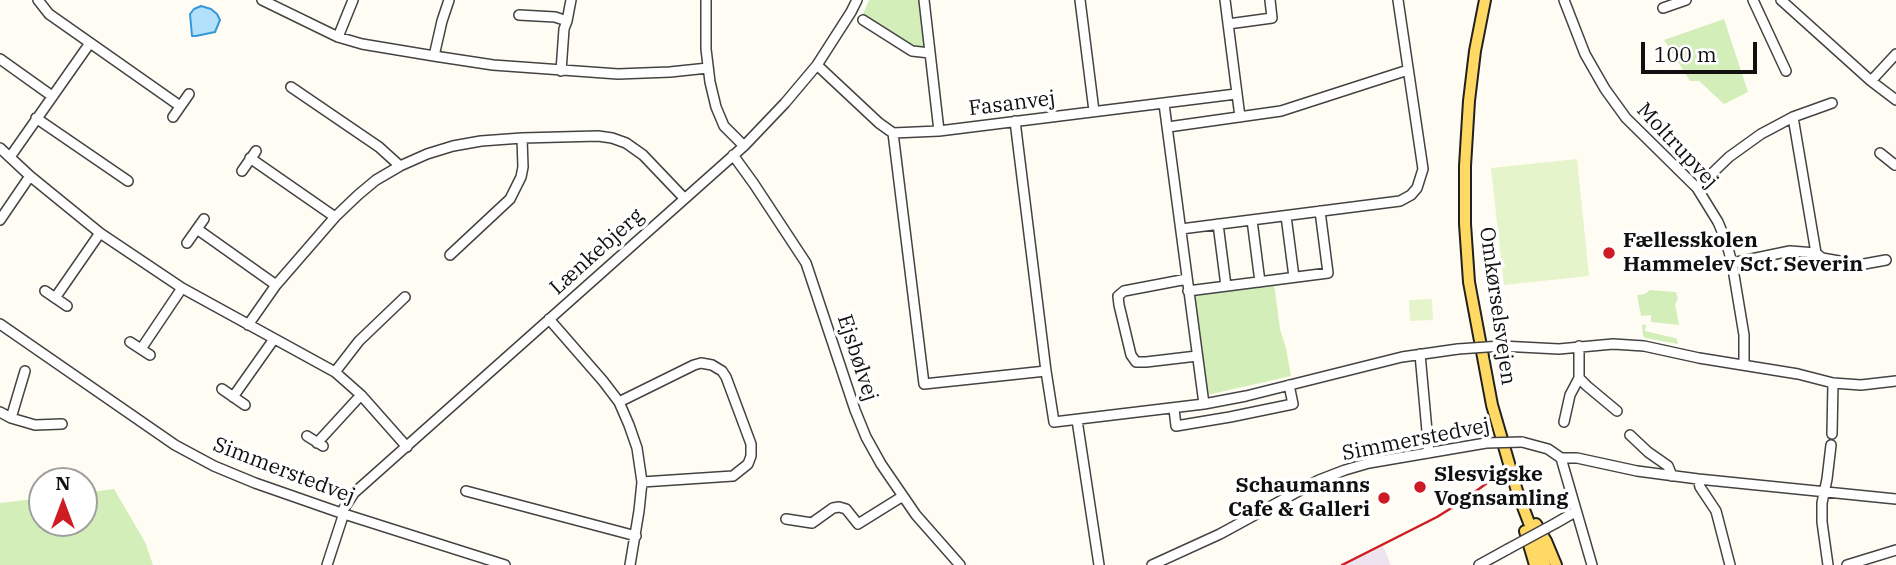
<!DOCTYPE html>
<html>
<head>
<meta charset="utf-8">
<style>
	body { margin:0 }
	#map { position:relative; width:1896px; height:565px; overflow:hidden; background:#fffdf3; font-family:"IBM Plex Serif",serif }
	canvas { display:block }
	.north { position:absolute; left:28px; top:467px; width:70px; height:70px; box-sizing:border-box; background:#fff; border:2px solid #9f9f9f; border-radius:50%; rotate:0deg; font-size:19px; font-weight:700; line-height:28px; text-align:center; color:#101010 }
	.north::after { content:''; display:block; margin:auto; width:24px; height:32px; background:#cd1c24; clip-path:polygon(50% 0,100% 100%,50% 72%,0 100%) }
	.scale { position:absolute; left:1641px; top:42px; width:116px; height:32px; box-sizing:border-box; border:4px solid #101010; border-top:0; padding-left:9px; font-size:21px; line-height:24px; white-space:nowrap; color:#101010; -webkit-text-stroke:5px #fff; paint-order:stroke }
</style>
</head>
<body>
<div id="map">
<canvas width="1896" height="565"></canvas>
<div class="north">N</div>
<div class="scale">100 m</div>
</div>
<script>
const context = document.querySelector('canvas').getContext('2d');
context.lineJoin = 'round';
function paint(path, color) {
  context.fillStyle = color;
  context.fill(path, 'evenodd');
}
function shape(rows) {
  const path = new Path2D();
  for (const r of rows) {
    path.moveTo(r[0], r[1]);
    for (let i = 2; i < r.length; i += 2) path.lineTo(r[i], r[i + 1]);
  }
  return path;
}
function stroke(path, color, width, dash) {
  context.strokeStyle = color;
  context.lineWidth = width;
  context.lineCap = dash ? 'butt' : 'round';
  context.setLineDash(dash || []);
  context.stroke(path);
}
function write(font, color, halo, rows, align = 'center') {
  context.font = font + ' "IBM Plex Serif",serif';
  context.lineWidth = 7;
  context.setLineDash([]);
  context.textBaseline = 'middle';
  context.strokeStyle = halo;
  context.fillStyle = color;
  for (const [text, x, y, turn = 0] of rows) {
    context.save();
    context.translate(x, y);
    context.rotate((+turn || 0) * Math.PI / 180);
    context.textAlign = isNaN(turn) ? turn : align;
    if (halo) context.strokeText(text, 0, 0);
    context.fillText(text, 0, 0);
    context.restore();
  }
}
const industrial = shape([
	[1383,546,1391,565,1345,565]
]);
const green = shape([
	[869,0,920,0,926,46,913,48,862,16],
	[1724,19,1748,92,1724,104,1699,81,1690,81,1664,40],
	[1274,283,1280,329,1286,348,1291,376,1207,395,1195,296],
	[1650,290,1676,292,1678,299,1675,304,1679,325,1651,322,1651,315,1641,316,1637,295,1645,294],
	[1646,324,1645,331,1675,338,1677,339,1678,344,1645,338,1643,336,1642,325],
	[114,489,145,542,153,565,0,565,0,503,42,498,42,523,84,523,84,493]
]);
const pitch = shape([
	[1577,159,1589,276,1504,285,1491,168],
	[1432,299,1433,320,1410,321,1409,300]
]);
const water = shape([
	[201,6,211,9,217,14,220,20,215,32,196,36,192,36,190,14,194,9,201,6]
]);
const minor = shape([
	[38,0,49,14,180,106],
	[262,0,338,37,362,44,434,56,493,65,618,74,670,72,708,68],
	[706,0,706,49,710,82,716,107,724,126,744,146],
	[924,0,939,131],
	[1080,0,1094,111],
	[1225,0,1240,117],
	[1564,0,1585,54,1605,89,1626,118,1697,188,1718,222,1726,241,1732,263,1744,335,1744,365],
	[1753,0,1786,71],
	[1781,0,1871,81,1896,100],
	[1663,8,1686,0],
	[519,15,555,17,567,21],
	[863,20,912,51,930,53],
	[1228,24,1272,18,1270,0],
	[338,37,353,0],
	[434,56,442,21,449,0],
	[0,59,52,96],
	[817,65,879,123,893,133,939,131,1236,94],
	[561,71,564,29,567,21,571,0],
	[1871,81,1896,54],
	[291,87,379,147,400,166],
	[1164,104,1204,404],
	[173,117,189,94],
	[1793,117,1816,253],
	[36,118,128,181],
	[1015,121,1046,371,1054,422,1204,404,1246,396,1402,357,1458,349],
	[1168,127,1281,111,1408,70],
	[893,133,924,384,1046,371],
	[0,148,30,176,100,233,182,288,335,372,361,395,407,447],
	[1880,153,1895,165,1896,164],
	[733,155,754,184,806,263,855,410,866,437,881,464,916,515,960,565],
	[10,157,90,43],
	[250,158,335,217],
	[242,171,256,151],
	[1697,188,1729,157,1761,134,1793,117,1832,103],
	[1286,216,1294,277],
	[0,220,30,176],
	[1252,220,1260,282],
	[1218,224,1226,286],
	[197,229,276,285],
	[1181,229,1400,201,1411,195,1417,188,1423,169,1398,0],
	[187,243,204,219],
	[450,255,510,199,521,177,523,167,522,138],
	[1732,263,1790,251,1816,253,1822,258,1856,264,1864,264,1886,260],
	[1187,279,1124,291,1118,296,1119,305,1131,355,1136,362,1146,362,1197,356],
	[45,291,67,306],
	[1188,291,1328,273,1320,211],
	[55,298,100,233],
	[549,319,603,381,619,402,629,425,637,448,642,482,639,511,630,565],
	[0,324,175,445,214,466,255,483,341,513,505,565],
	[248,325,276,285,335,217,358,195,376,180,400,166,427,154,453,146,481,141,522,138,598,136,612,138,626,143,643,155,684,198],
	[130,342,150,355],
	[1501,346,1559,349,1613,344,1644,346,1699,358,1798,374,1833,383,1861,385,1896,381],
	[141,349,182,288],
	[1420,354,1429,453],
	[335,372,359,341,405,297],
	[1579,378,1587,386,1617,411],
	[222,389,245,405],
	[233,397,274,339],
	[619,402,694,365,701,363,712,365,722,371,726,377,751,444,751,456,748,464,733,476,642,482],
	[1174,409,1176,426,1230,417,1293,404,1289,385],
	[0,412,11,418,35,425,62,424],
	[11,418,25,371],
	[1077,420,1099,565],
	[1564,422,1570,395,1579,378,1579,346],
	[1832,434,1833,383],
	[1630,435,1648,452,1668,466,1672,476],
	[307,436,323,446],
	[1522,442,1548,449,1561,458,1592,565],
	[317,443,361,395],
	[1561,458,1577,458,1637,471,1698,479,1896,499],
	[1698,479,1700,487,1716,511,1730,565],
	[466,491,636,536],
	[341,513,354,493,744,146,785,103,817,65,851,12,857,0],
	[786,519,812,523,833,508,839,507,846,509,858,524,903,496],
	[1556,523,1575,512],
	[327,565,344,513],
	[1152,565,1220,534,1319,480,1345,470,1369,463,1486,443],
	[1479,565,1508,549],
	[1828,565,1822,522,1822,503,1827,479,1831,445],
	[1847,565,1896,550]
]);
const major = shape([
	[1485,0,1475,51,1469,101,1465,166,1465,224,1469,282,1492,405,1517,491,1545,565],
	[1536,524,1546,541,1556,565],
	[1525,531,1535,565]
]);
const rail = shape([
	[1342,565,1437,517,1461,502,1494,478]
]);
const minorBridge = shape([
	[1458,349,1501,346],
	[1486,443,1522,442],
	[1508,549,1556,523]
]);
const markers = [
	[1609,253,7,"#cd1c24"],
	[1420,487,7,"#cd1c24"],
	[1384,498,7,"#cd1c24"]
];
const streetNames = [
	["Fasanvej",1012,104,-7],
	["Moltrupvej",1677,146,47],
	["Lænkebjerg",597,252,-42],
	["Omkørselsvejen",1497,306,82],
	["Ejsbølvej",857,358,72],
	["Simmerstedvej",1416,440,-11],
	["Simmerstedvej",284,471,21]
];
const poiNames = [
	["Fællesskolen",1623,241],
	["Hammelev Sct. Severin",1623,265],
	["Slesvigske",1434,475],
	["Vognsamling",1434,499],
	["Schaumanns",1370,486,"right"],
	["Cafe & Galleri",1370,510,"right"]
];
paint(industrial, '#eee4ef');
paint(green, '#d4eeb9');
paint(pitch, '#e6f4cb');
paint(water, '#b3e0fb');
stroke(water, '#3497d8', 2);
stroke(minor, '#434343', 12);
stroke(major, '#212121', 14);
stroke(minor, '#fff', 9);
stroke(major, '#ffd963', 10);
stroke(rail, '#cd1c24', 2.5);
stroke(minorBridge, '#434343', 12, []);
stroke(minorBridge, '#fff', 9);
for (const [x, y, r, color] of markers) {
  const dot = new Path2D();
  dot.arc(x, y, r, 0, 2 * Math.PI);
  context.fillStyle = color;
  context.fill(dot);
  stroke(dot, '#fff', 2.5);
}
write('21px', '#101010', '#fff', streetNames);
write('bold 21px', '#101010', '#fff', poiNames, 'left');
</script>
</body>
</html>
